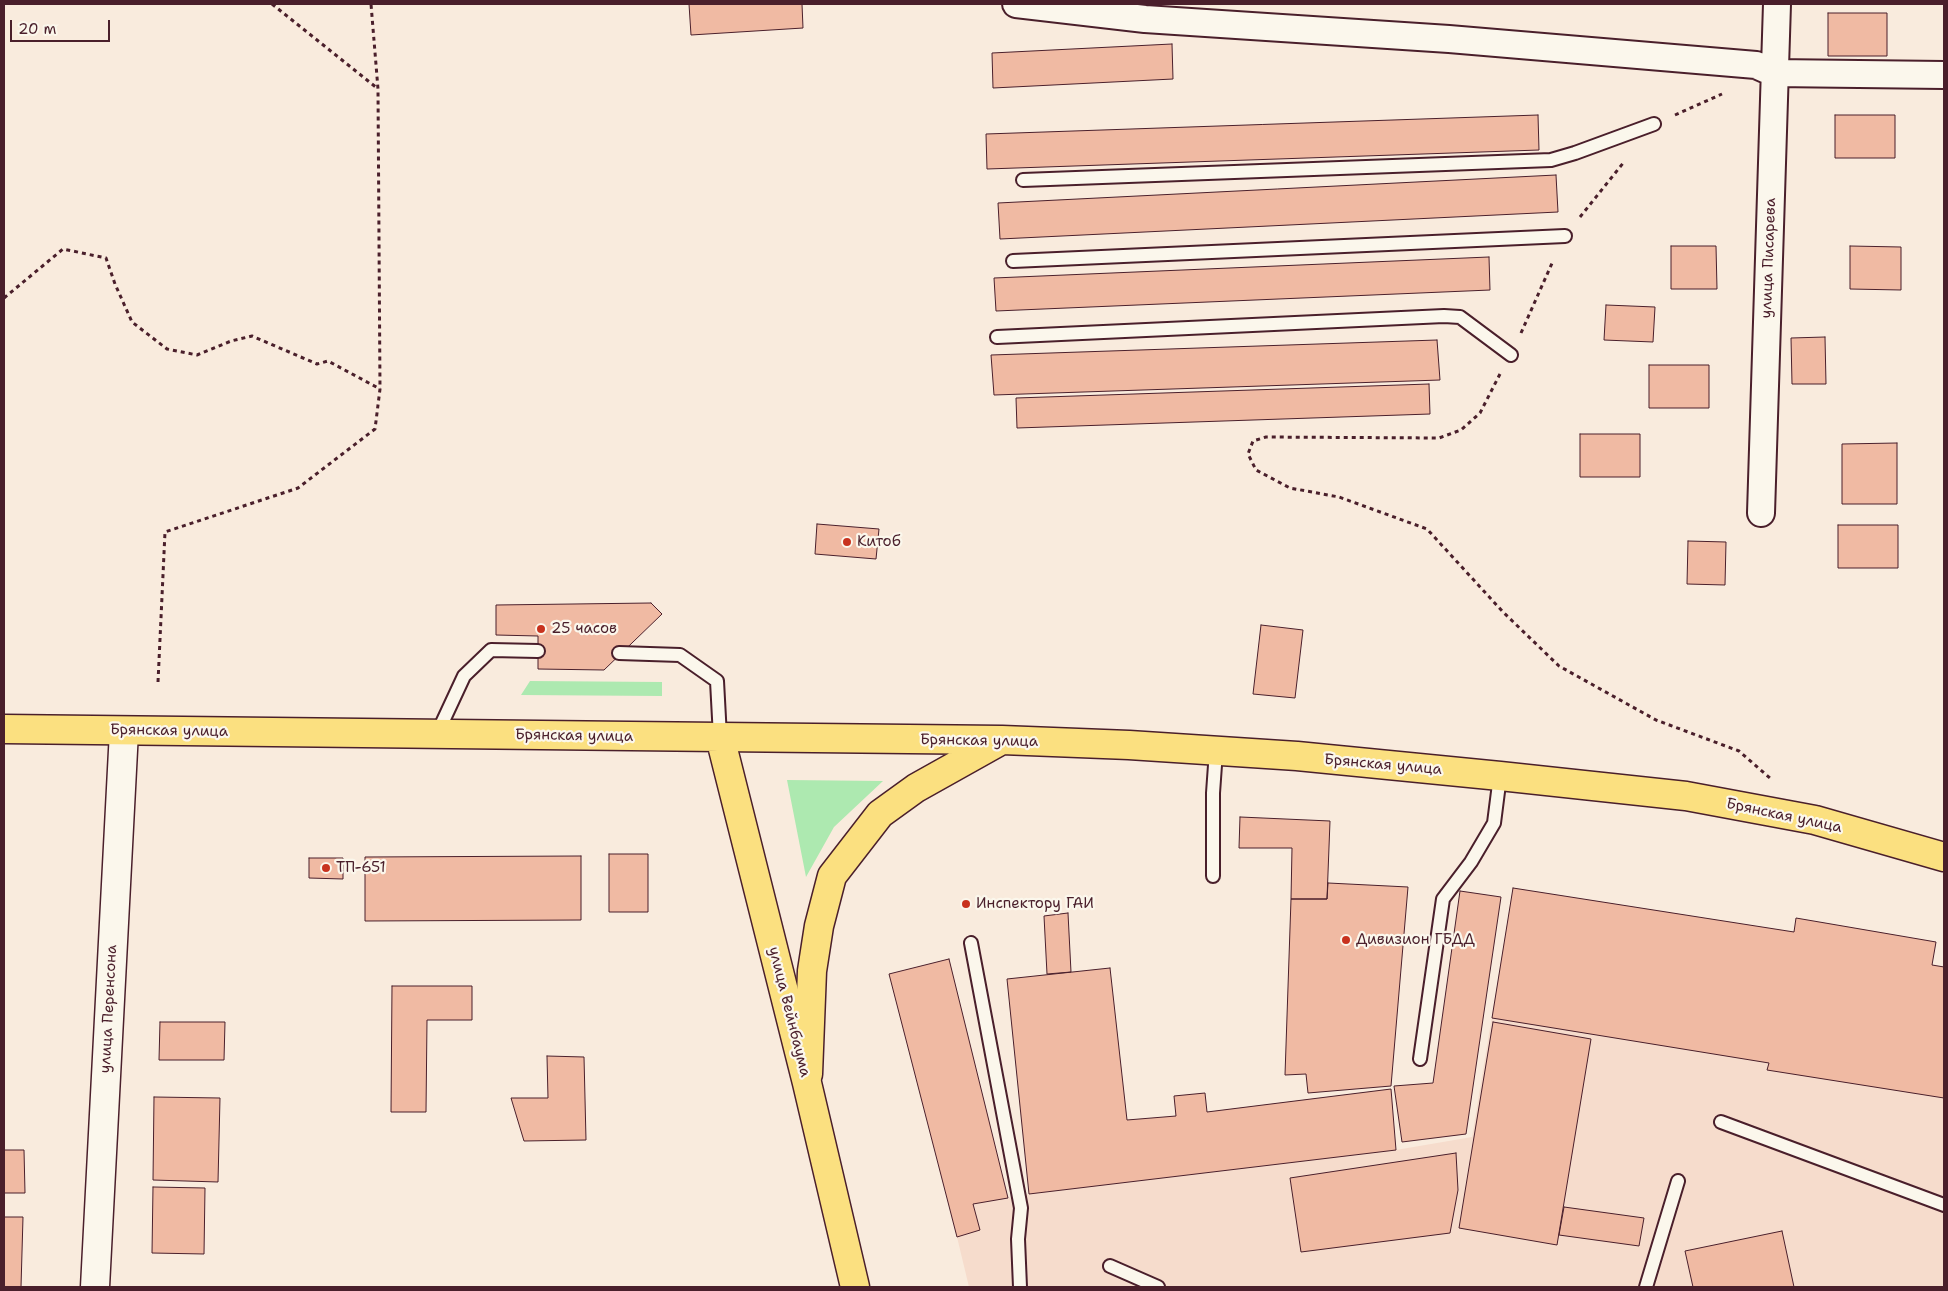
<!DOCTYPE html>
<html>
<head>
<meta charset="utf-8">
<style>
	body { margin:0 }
	#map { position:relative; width:1948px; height:1291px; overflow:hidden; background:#f9ebdd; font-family:"Shantell Sans",sans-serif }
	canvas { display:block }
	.frame { position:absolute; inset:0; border:5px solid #4a1f2b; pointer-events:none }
	.scale { position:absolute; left:10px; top:20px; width:100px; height:22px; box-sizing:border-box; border:2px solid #4a1f2b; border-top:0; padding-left:6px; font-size:15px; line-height:18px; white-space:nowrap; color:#4a1f2b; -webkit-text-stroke:4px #fbf7ec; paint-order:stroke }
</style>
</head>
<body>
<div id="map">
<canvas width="1948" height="1291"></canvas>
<div class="frame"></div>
<div class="scale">20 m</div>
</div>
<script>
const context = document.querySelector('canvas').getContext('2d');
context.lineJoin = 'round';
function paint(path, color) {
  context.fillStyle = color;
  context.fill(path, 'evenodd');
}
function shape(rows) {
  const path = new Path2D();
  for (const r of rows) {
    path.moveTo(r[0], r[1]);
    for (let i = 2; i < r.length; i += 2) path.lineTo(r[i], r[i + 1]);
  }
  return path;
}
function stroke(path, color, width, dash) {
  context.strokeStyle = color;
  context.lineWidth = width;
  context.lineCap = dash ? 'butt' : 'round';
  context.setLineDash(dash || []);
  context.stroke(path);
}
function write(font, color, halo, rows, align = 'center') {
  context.font = font + ' "Shantell Sans",sans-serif';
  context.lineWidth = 4.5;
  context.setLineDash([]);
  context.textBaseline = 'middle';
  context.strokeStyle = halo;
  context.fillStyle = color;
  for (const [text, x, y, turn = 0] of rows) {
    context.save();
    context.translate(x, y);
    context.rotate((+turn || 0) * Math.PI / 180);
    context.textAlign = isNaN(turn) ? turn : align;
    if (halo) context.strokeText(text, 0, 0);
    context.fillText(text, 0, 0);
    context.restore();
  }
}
const built = shape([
	[1513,888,1794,932,1796,918,1936,942,1932,964,1944,967,1944,1287,969,1287,957,1237,980,1230,973,1204,1029,1194,1396,1150,1472,1137]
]);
const green = shape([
	[530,681,662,682,662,696,521,695],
	[787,780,883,781,834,827,806,877]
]);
const building = shape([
	[689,4,802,4,803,28,691,35,689,4],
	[1828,13,1887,13,1887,56,1828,56,1828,13],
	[1172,44,1173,79,993,88,992,53,1172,44],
	[1538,115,1539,150,987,169,986,134,1538,115],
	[1835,115,1895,115,1895,158,1835,158,1835,115],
	[1556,175,1558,212,1000,239,998,203,1556,175],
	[1671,246,1716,246,1717,289,1671,289,1671,246],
	[1850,246,1901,247,1901,290,1850,289,1850,246],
	[1489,257,1490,290,996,311,994,278,1489,257],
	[1606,305,1655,307,1653,342,1604,340,1606,305],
	[1825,337,1826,384,1792,384,1791,338,1825,337],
	[1437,340,1440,380,994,395,991,355,1437,340],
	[1649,365,1709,365,1709,408,1649,408,1649,365],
	[1429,384,1430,414,1017,428,1016,398,1429,384],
	[1580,434,1640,434,1640,477,1580,477,1580,434],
	[1897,443,1897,504,1842,504,1842,444,1897,443],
	[817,524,879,529,876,559,815,554,817,524],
	[1838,525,1898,525,1898,568,1838,568,1838,525],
	[1688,541,1726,542,1725,585,1687,584,1688,541],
	[651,603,662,614,604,670,538,669,538,636,496,635,496,605,651,603],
	[1261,625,1303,630,1295,698,1253,694,1261,625],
	[1240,817,1330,821,1327,899,1291,899,1292,848,1239,848,1240,817],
	[609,854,648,854,648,912,609,912,609,854],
	[581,856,581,920,365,921,365,857,581,856],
	[309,858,343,858,343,879,309,878,309,858],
	[1328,883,1408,887,1391,1086,1308,1093,1306,1074,1285,1075,1291,899,1327,899,1328,883],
	[1513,888,1794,932,1796,918,1936,942,1932,965,1944,967,1944,1098,1767,1070,1769,1063,1492,1018,1513,888],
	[1460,891,1501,897,1466,1134,1402,1142,1394,1086,1433,1083,1460,891],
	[1068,913,1071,972,1047,974,1044,916,1068,913],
	[949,959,1008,1198,973,1204,980,1230,957,1237,889,974,949,959],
	[1110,968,1127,1120,1176,1116,1174,1096,1205,1093,1207,1112,1391,1089,1396,1150,1029,1194,1007,979,1110,968],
	[392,986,472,986,472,1020,427,1020,426,1112,391,1112,392,986],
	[160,1022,225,1022,224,1060,159,1060,160,1022],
	[1493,1022,1591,1039,1557,1245,1459,1228,1493,1022],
	[547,1056,584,1057,586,1140,524,1141,511,1098,548,1098,547,1056],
	[154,1097,220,1098,218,1182,153,1180,154,1097],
	[4,1150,24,1150,25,1193,4,1193,4,1150],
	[1456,1153,1458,1190,1450,1233,1301,1252,1290,1178,1456,1153],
	[153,1187,205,1188,204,1254,152,1253,153,1187],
	[1564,1207,1644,1218,1639,1246,1559,1235,1564,1207],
	[4,1217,23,1217,21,1287,4,1287,4,1217],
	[1782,1231,1794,1287,1693,1287,1685,1251,1782,1231]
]);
const path = shape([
	[272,4,377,88],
	[1675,115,1722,94],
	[1580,217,1624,162],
	[4,298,63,249,106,258,115,284,132,322,167,349,197,355,231,341,252,336,317,364,328,361,380,389],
	[1521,333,1553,261],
	[1500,374,1480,413,1461,430,1439,438,1266,437,1253,441,1248,454,1256,470,1290,488,1339,497,1427,529,1503,612,1559,666,1656,720,1739,751,1771,779],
	[158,682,165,532,298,488,375,429,380,389,378,89,371,4]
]);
const lane = shape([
	[1023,180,1551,160,1575,153,1654,124],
	[1013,261,1565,236],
	[997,337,1444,316,1460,317,1511,355],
	[619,653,680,655,717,681,720,737],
	[437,734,464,676,491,650,538,651],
	[1213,876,1213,793,1216,751],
	[971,943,1021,1208,1018,1239,1020,1287],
	[1420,1059,1443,899,1471,862,1494,823,1500,776],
	[1721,1122,1944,1205],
	[1110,1266,1158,1287],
	[1646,1287,1678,1181]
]);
const street = shape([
	[1016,4,1145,19,1449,39,1756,65,1774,73,1944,75],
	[1761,513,1777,4]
]);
const secondary = shape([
	[95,1287,124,731]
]);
const primary = shape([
	[720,737,1002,740,1129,745,1297,756,1500,776,1686,796,1815,820,1944,857],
	[808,1074,812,971,819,926,832,876,880,814,916,788,1000,741]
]);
const highway = shape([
	[4,729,720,737,807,1083,855,1287]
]);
const markers = [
	[847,542,5,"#c8321e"],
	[541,629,5,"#c8321e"],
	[326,868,5,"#c8321e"],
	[966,904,5,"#c8321e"],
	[1346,940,5,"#c8321e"]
];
const streetNames = [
	["улица Писарева",1769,258,-88],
	["Брянская улица",169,731,1],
	["Брянская улица",574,736,1],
	["Брянская улица",979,741,1],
	["Брянская улица",1383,765,5],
	["Брянская улица",1784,816,12],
	["улица Перенсона",109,1009,-87],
	["улица Вейнбаума",789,1012,76]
];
const poiNames = [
	["Китоб",857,542],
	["25 часов",551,629],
	["ТП-651",336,868],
	["Инспектору ГАИ",976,904],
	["Дивизион ГБДД",1356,940]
];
paint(built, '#f6dccc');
paint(green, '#ade9b0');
paint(building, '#f0baa3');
stroke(building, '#4a1f2b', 1);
stroke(lane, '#4a1f2b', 16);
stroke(street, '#4a1f2b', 30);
stroke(secondary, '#4a1f2b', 31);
stroke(primary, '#4a1f2b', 31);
stroke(highway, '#4a1f2b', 31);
stroke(path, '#4a1f2b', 3, [4, 4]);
stroke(lane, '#fbf7ec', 12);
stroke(street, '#fbf7ec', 26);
stroke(secondary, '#fbf7ec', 28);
stroke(primary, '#fbe080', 28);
stroke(highway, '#fbe080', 28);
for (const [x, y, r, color] of markers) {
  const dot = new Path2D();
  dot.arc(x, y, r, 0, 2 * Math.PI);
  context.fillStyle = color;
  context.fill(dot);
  stroke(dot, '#fbf7ec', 2);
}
write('15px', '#4a1f2b', '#fbf7ec', streetNames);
write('15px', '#4a1f2b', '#fbf7ec', poiNames, 'left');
</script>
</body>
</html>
